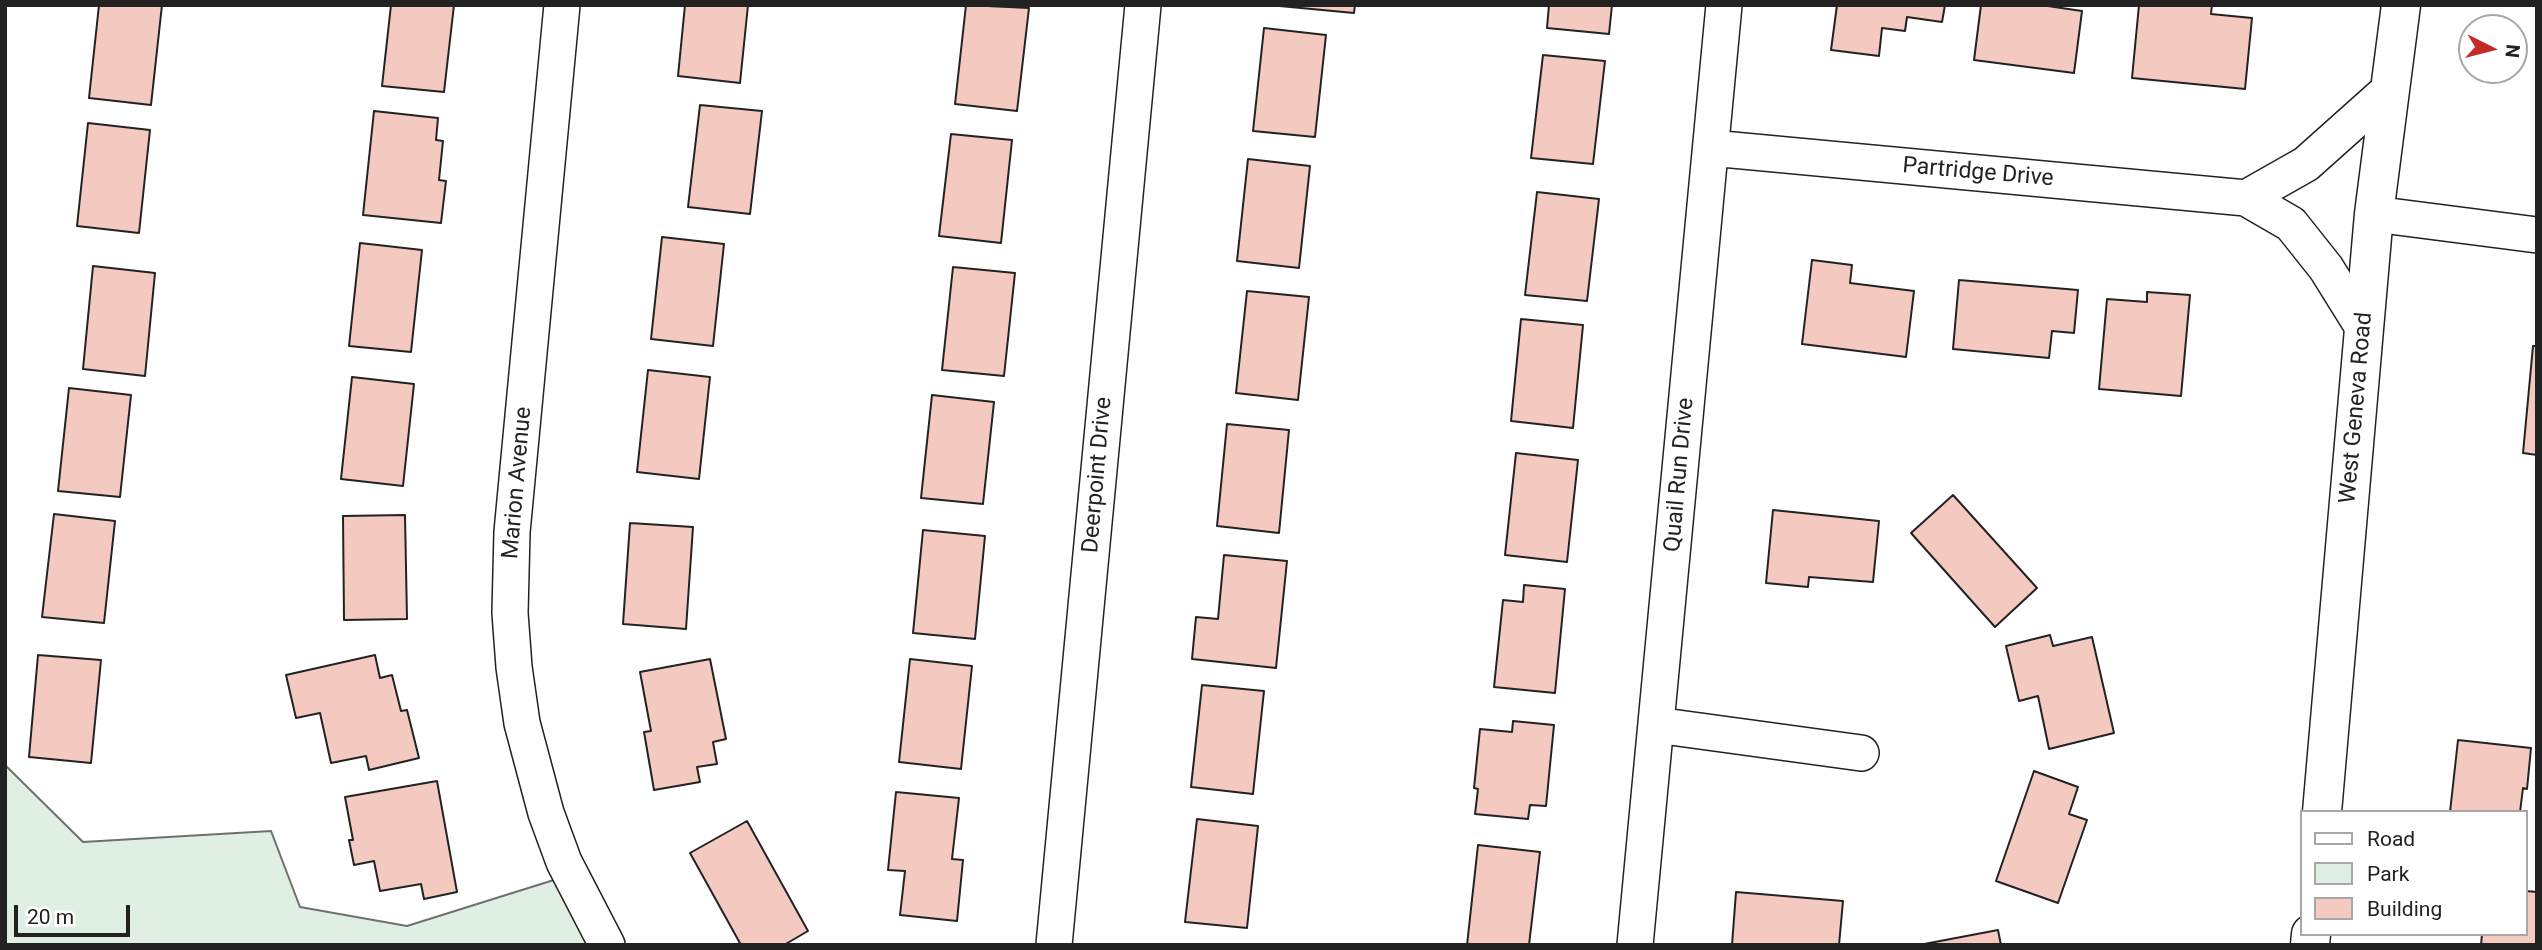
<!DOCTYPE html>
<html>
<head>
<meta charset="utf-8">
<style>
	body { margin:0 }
	#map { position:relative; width:2542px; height:950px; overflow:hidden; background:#fff; font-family:Roboto,sans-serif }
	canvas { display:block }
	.frame { position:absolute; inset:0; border:7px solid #222; pointer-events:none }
	.legend { position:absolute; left:2300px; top:810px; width:228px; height:126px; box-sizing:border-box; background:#fff; border:2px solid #a7a7a7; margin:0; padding:9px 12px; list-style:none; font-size:21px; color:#222 }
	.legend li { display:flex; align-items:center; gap:14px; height:35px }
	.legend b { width:35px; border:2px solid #a7a7a7 }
	.north { position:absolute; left:2458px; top:14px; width:70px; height:70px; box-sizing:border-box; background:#fff; border:2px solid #a7a7a7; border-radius:50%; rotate:96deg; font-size:19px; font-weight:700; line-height:28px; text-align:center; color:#222 }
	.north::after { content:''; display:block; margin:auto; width:24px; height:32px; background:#c62828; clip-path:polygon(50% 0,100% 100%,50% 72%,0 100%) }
	.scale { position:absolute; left:14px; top:905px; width:116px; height:32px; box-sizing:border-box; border:4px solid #222; border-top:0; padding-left:9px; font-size:21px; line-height:24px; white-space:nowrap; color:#222; -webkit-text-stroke:5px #fff; paint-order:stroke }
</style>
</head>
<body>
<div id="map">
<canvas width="2542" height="950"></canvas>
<div class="frame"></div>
<ul class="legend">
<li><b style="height:9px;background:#fff"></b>Road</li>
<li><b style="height:19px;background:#e0efe3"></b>Park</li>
<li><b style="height:19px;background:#f3c9c0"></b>Building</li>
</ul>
<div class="north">N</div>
<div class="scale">20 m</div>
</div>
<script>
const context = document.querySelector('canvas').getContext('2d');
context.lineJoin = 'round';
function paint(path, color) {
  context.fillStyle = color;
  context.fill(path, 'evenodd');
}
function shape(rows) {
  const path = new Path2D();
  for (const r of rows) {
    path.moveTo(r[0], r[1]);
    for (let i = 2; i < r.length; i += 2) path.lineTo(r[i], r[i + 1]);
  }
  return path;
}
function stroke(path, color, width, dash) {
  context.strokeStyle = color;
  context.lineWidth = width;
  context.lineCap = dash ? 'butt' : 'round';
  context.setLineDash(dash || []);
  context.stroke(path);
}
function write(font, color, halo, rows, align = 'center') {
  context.font = font + ' Roboto,sans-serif';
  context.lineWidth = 5;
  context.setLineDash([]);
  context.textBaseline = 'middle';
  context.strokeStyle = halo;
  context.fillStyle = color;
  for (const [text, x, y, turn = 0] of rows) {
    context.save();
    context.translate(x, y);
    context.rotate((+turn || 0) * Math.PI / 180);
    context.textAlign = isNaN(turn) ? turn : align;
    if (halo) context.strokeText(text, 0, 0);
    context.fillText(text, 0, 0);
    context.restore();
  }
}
const green = shape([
	[5,765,83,842,271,831,300,907,407,926,557,879,588,945,5,945,5,765]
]);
const building = shape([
	[99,5,162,5,151,105,89,98,99,5],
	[391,5,454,5,444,92,382,86,391,5],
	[685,5,748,5,740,83,678,76,685,5],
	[966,5,1029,8,1017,111,955,104,966,5],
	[1269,5,1355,5,1354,13,1269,5],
	[1549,5,1612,5,1609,34,1547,28,1549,5],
	[1837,5,1945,5,1942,22,1907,17,1905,31,1882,28,1879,56,1831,50,1837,5],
	[1981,5,2041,5,2082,11,2074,73,1974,60,1981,5],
	[2139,5,2212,5,2211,14,2252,18,2245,89,2132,78,2139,5],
	[1264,28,1326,35,1315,137,1253,131,1264,28],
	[1543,55,1605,61,1593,164,1531,158,1543,55],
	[700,105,762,111,750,214,688,207,700,105],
	[374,111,438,118,436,140,443,141,439,180,446,181,441,223,363,215,374,111],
	[88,123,150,130,139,233,77,226,88,123],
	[951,134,1012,140,1001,243,939,236,951,134],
	[1248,159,1310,166,1299,268,1237,261,1248,159],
	[1537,192,1599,199,1587,301,1525,295,1537,192],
	[662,237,724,244,713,346,651,339,662,237],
	[360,243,422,250,411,352,349,346,360,243],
	[1812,260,1852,265,1850,283,1914,291,1906,357,1802,344,1812,260],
	[93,266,155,273,145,376,83,369,93,266],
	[953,267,1015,273,1004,376,942,370,953,267],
	[1959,280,2078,290,2074,333,2052,331,2049,358,1953,349,1959,280],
	[1247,291,1309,297,1298,400,1236,393,1247,291],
	[2147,292,2190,295,2181,396,2099,389,2107,299,2147,302,2147,292],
	[1521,319,1583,325,1573,428,1511,421,1521,319],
	[2533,346,2537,346,2537,455,2523,453,2533,346],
	[648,370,710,377,699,479,637,472,648,370],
	[352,377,414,384,403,486,341,479,352,377],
	[69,388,131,395,120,497,58,491,69,388],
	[932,395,994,402,983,504,921,498,932,395],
	[1227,424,1289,430,1279,533,1217,526,1227,424],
	[1516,453,1578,460,1567,562,1505,555,1516,453],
	[1953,495,2037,588,1995,627,1911,533,1953,495],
	[1773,510,1879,521,1873,582,1809,577,1808,587,1766,583,1773,510],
	[54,514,115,521,104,623,42,617,54,514],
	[405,515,407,619,344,620,343,516,405,515],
	[630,523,693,527,686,629,623,624,630,523],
	[923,530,985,536,975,639,913,633,923,530],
	[1224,555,1287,561,1276,668,1192,659,1196,617,1218,619,1224,555],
	[1524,585,1565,589,1555,693,1494,687,1503,600,1523,602,1524,585],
	[2050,635,2053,646,2092,637,2114,733,2049,749,2038,696,2019,701,2006,646,2050,635],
	[38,655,101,660,91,763,29,757,38,655],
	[375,655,380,678,392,675,401,711,407,710,419,758,369,770,366,756,331,763,320,713,296,718,286,675,375,655],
	[710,659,726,739,713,742,717,764,697,767,700,782,654,790,644,732,651,731,640,672,710,659],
	[910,659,972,666,961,769,899,762,910,659],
	[1202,685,1264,691,1253,794,1191,787,1202,685],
	[1513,721,1554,725,1546,806,1530,805,1528,819,1475,814,1478,789,1474,788,1480,729,1512,732,1513,721],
	[2458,740,2531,748,2527,789,2523,788,2520,812,2450,812,2458,740],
	[2034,771,2078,787,2069,814,2087,820,2058,903,1996,881,2034,771],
	[437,781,457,892,424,899,421,884,380,891,374,861,354,865,349,840,353,840,345,797,437,781],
	[896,792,959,798,952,859,963,860,957,921,900,915,905,871,888,870,896,792],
	[1197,819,1258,826,1247,928,1185,922,1197,819],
	[747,821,808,931,784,945,741,945,690,853,747,821],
	[1478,845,1540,852,1529,945,1467,945,1478,845],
	[2526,891,2537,892,2537,945,2481,945,2482,934,2526,934,2526,891],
	[1736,892,1843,901,1839,945,1732,945,1736,892],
	[1998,930,2001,945,1919,945,1998,930]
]);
const minor = shape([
	[562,5,512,532,510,613,514,667,522,723,546,813,564,862,607,945],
	[1711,148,2246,198,2291,224,2326,268,2364,329],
	[2246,198,2306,164,2390,89],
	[2374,214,2537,235],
	[1656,725,1861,753],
	[1054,945,1143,5],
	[1635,945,1724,5]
]);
const secondary = shape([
	[2322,812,2374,214,2401,5],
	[2310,945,2311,934]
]);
const streetNames = [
	["Partridge Drive",1978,173,5],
	["West Geneva Road",2357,408,-85],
	["Deerpoint Drive",1098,475,-85],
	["Quail Run Drive",1680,475,-85],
	["Marion Avenue",518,483,-85]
];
paint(green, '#e0efe3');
stroke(green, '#6f6f6f', 2);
paint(building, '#f3c9c0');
stroke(building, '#222', 2);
stroke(minor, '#222', 38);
stroke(secondary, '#222', 41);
stroke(minor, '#fff', 35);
stroke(secondary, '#fff', 38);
write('23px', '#222', '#fff', streetNames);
</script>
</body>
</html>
